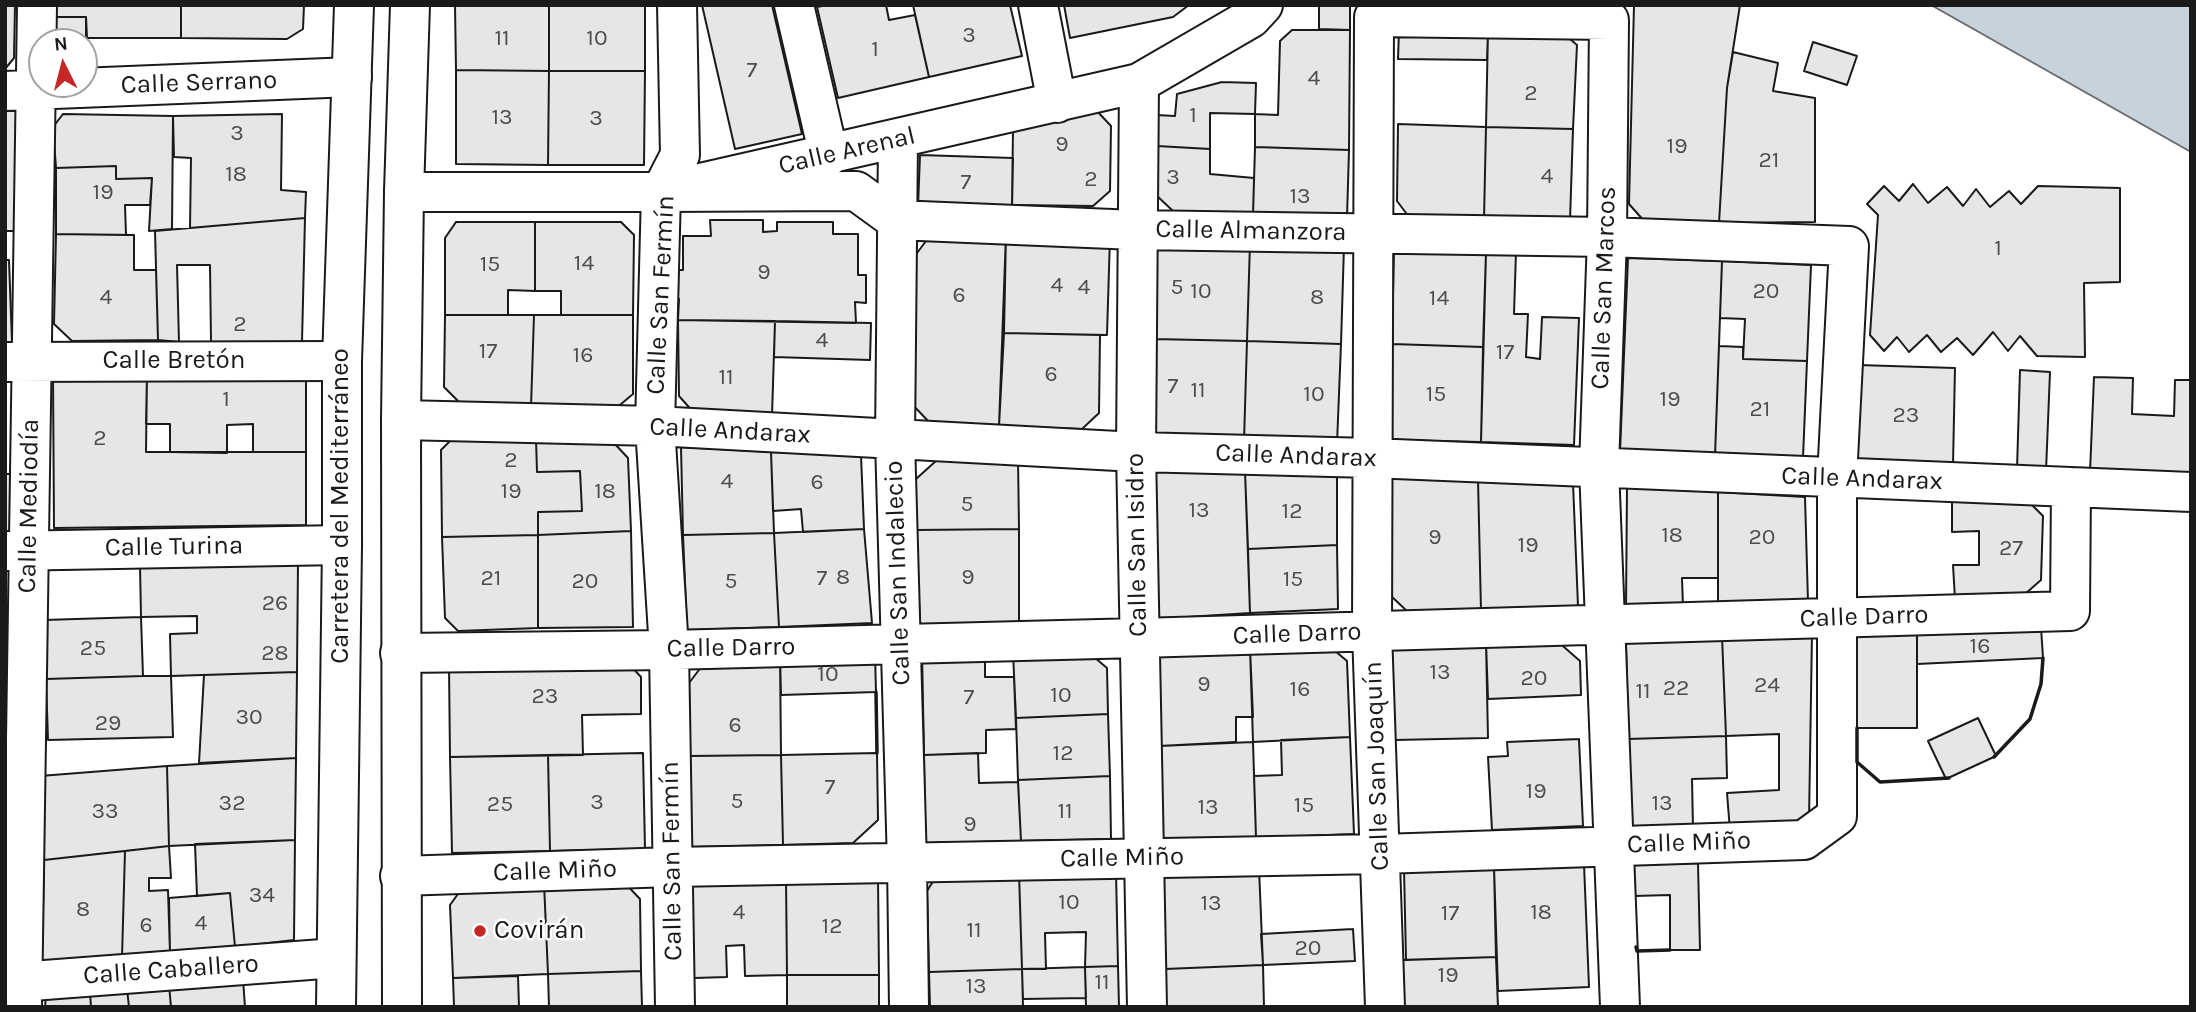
<!DOCTYPE html>
<html>
<head>
<meta charset="utf-8">
<style>
	body { margin:0 }
	#map { position:relative; width:2196px; height:1012px; overflow:hidden; background:#fff; font-family:Karla,sans-serif }
	canvas { display:block }
	.frame { position:absolute; inset:0; border:7px solid #1a1a1a; pointer-events:none }
	.north { position:absolute; left:28px; top:28px; width:70px; height:70px; box-sizing:border-box; background:#fff; border:2px solid #a3a3a3; border-radius:50%; rotate:354deg; font-size:19px; font-weight:700; line-height:28px; text-align:center; color:#1a1a1a }
	.north::after { content:''; display:block; margin:auto; width:24px; height:32px; background:#c62828; clip-path:polygon(50% 0,100% 100%,50% 72%,0 100%) }
</style>
</head>
<body>
<div id="map">
<canvas width="2196" height="1012"></canvas>
<div class="frame"></div>
<div class="north">N</div>
</div>
<script>
const context = document.querySelector('canvas').getContext('2d');
context.lineJoin = 'round';
function paint(path, color) {
  context.fillStyle = color;
  context.fill(path, 'evenodd');
}
function shape(rows) {
  const path = new Path2D();
  for (const r of rows) {
    path.moveTo(r[0], r[1]);
    for (let i = 2; i < r.length; i += 2) path.lineTo(r[i], r[i + 1]);
  }
  return path;
}
function stroke(path, color, width, dash) {
  context.strokeStyle = color;
  context.lineWidth = width;
  context.lineCap = dash ? 'butt' : 'round';
  context.setLineDash(dash || []);
  context.stroke(path);
}
function write(font, color, halo, rows, align = 'center') {
  context.font = font + ' Karla,sans-serif';
  context.lineWidth = 5;
  context.setLineDash([]);
  context.textBaseline = 'middle';
  context.strokeStyle = halo;
  context.fillStyle = color;
  for (const [text, x, y, turn = 0] of rows) {
    context.save();
    context.translate(x, y);
    context.rotate((+turn || 0) * Math.PI / 180);
    context.textAlign = isNaN(turn) ? turn : align;
    if (halo) context.strokeText(text, 0, 0);
    context.fillText(text, 0, 0);
    context.restore();
  }
}
const water = shape([
	[1931,5,2191,5,2191,152,1931,5]
]);
const building = shape([
	[5,5,15,5,14,58,5,69,5,5],
	[53,5,181,5,181,38,87,38,86,17,52,17,53,5],
	[181,5,304,5,303,29,287,39,181,38,181,5],
	[455,5,549,5,549,71,456,70,455,5],
	[549,5,645,5,645,71,549,71,549,5],
	[702,5,772,5,802,134,735,149,702,5],
	[827,5,886,5,889,20,915,15,929,77,838,98,817,7,827,5],
	[913,5,1010,5,1022,56,929,77,913,5],
	[1064,5,1189,5,1173,17,1070,38,1064,5],
	[1319,5,1350,5,1350,30,1319,29,1319,5],
	[1634,5,1740,5,1727,88,1719,223,1645,222,1629,204,1634,5],
	[52,17,86,17,86,53,84,53,84,42,52,42,52,17],
	[1292,30,1350,30,1349,150,1255,147,1255,114,1278,115,1280,41,1292,30],
	[1399,30,1488,31,1487,60,1398,59,1399,30],
	[1488,31,1563,33,1577,45,1573,129,1486,127,1488,31],
	[1813,42,1857,56,1847,85,1804,71,1813,42],
	[1733,52,1778,63,1773,91,1815,98,1815,222,1719,223,1727,88,1733,52],
	[456,70,549,71,548,165,456,164,456,70],
	[549,71,645,71,644,165,548,165,549,71],
	[1222,82,1256,83,1255,114,1210,113,1210,149,1157,146,1156,115,1175,116,1177,94,1222,82],
	[1096,110,1111,126,1110,191,1093,206,1012,205,1013,129,1096,110],
	[5,111,18,111,18,231,5,231,5,111],
	[63,114,173,116,172,229,149,231,152,178,116,179,116,166,56,168,53,127,63,114],
	[282,114,281,190,306,192,305,218,190,228,191,158,174,157,173,116,282,114],
	[1398,124,1486,127,1484,219,1409,217,1397,201,1398,124],
	[1486,127,1573,129,1570,221,1484,219,1486,127],
	[1157,146,1210,149,1210,174,1254,178,1253,215,1173,211,1156,195,1157,146],
	[1255,147,1349,150,1347,218,1253,215,1255,147],
	[920,155,1013,158,1012,209,918,207,920,155],
	[116,166,116,179,152,178,150,205,125,205,126,235,56,234,56,168,116,166],
	[1913,184,1928,203,1947,187,1963,206,1976,189,1990,207,2009,191,2021,204,2038,186,2120,188,2120,282,2084,283,2085,357,2037,356,2020,336,2008,351,1993,332,1973,355,1957,338,1941,352,1927,335,1909,352,1897,337,1884,351,1870,335,1878,215,1867,204,1884,186,1899,201,1913,184],
	[305,218,302,342,211,342,210,265,177,265,179,342,158,340,155,231,305,218],
	[710,220,763,220,763,232,777,231,777,222,833,222,833,234,858,234,858,275,866,275,866,303,855,302,856,323,678,320,679,299,671,299,671,270,683,270,683,236,711,236,710,220],
	[456,222,535,222,535,291,508,290,508,315,445,315,445,238,456,222],
	[535,222,621,222,634,235,633,315,561,315,561,291,535,291,535,222],
	[932,233,1006,234,999,426,930,423,910,402,914,257,932,233],
	[56,234,134,235,134,270,156,270,158,340,72,341,54,324,56,234],
	[1006,234,1110,237,1107,335,1004,333,1006,234],
	[1155,241,1250,243,1247,341,1153,339,1155,241],
	[1250,243,1344,246,1341,344,1247,341,1250,243],
	[1394,249,1486,252,1483,347,1392,344,1394,249],
	[1486,252,1516,252,1514,314,1528,314,1526,357,1540,359,1542,317,1579,318,1574,445,1481,442,1486,252],
	[1628,258,1722,261,1715,456,1620,452,1628,258],
	[5,260,9,260,12,342,5,342,5,260],
	[1722,261,1811,265,1807,361,1743,359,1745,319,1720,318,1722,261],
	[445,315,534,315,531,407,464,407,444,387,445,315],
	[534,315,633,315,633,394,614,410,531,407,534,315],
	[678,320,775,321,772,416,695,414,679,396,678,320],
	[775,321,871,323,870,360,774,357,775,321],
	[1004,333,1100,335,1099,413,1082,429,999,426,1004,333],
	[1153,339,1247,341,1244,441,1150,438,1153,339],
	[1247,341,1341,344,1337,444,1244,441,1247,341],
	[1392,344,1483,347,1481,442,1390,440,1392,344],
	[1719,346,1743,347,1743,359,1807,361,1803,458,1715,456,1719,346],
	[1858,365,1955,368,1953,465,1856,463,1858,365],
	[2020,370,2050,372,2046,471,2017,469,2020,370],
	[53,373,147,374,146,452,306,452,306,525,54,528,53,373],
	[306,373,306,452,253,452,253,424,227,425,227,453,170,452,170,424,146,424,147,374,306,373],
	[2094,377,2133,378,2132,414,2174,416,2175,380,2191,380,2191,476,2090,472,2094,377],
	[456,435,536,439,537,472,580,471,582,511,538,512,538,535,442,537,441,450,456,435],
	[536,439,614,443,628,458,631,531,538,535,538,512,582,511,580,471,537,472,536,439],
	[681,447,771,452,774,533,683,535,681,447],
	[771,452,861,455,864,529,803,532,801,509,773,511,771,452],
	[1018,458,1019,529,916,530,916,479,937,460,1018,458],
	[1150,465,1245,471,1250,613,1156,619,1150,465],
	[1245,471,1337,477,1337,545,1248,549,1245,471],
	[5,474,11,474,12,538,5,538,5,474],
	[1389,476,1478,479,1481,611,1409,613,1390,595,1389,476],
	[1478,479,1573,483,1578,606,1481,611,1478,479],
	[1627,486,1718,492,1718,578,1682,578,1683,606,1626,608,1627,486],
	[1718,492,1805,497,1808,602,1718,605,1718,492],
	[1952,497,2025,498,2043,516,2041,580,2025,594,1955,599,1953,565,1979,565,1979,531,1952,532,1952,497],
	[864,529,872,623,779,627,774,533,864,529],
	[1019,529,1019,623,920,626,916,530,1019,529],
	[631,531,633,627,538,628,538,535,631,531],
	[774,533,779,627,687,630,683,535,774,533],
	[538,535,538,628,458,631,445,618,442,537,538,535],
	[1337,545,1338,609,1250,613,1248,549,1337,545],
	[298,563,297,672,171,676,170,634,197,633,197,616,141,617,140,566,298,563],
	[5,568,9,568,9,690,5,690,5,568],
	[141,617,143,676,46,679,44,620,141,617],
	[2041,627,2043,658,1917,664,1917,634,2041,627],
	[1812,633,1809,821,1730,831,1727,793,1779,790,1779,734,1726,736,1722,636,1812,633],
	[1857,634,1917,634,1917,728,1857,728,1857,634],
	[1722,636,1726,736,1628,739,1626,640,1722,636],
	[1556,640,1580,661,1581,695,1488,699,1486,642,1556,640],
	[1486,642,1488,738,1395,740,1392,645,1486,642],
	[1328,645,1347,661,1350,737,1253,742,1250,648,1328,645],
	[1250,648,1253,717,1236,717,1236,742,1159,746,1156,651,1250,648],
	[1087,651,1107,668,1108,714,1016,718,1013,653,1087,651],
	[985,652,985,677,1014,677,1016,729,986,730,986,753,924,755,922,653,985,652],
	[875,654,876,692,781,695,780,656,875,654],
	[780,656,781,755,690,756,689,683,708,658,780,656],
	[629,664,641,677,641,714,582,715,583,755,450,757,449,667,629,664],
	[297,672,296,758,199,763,204,675,297,672],
	[143,676,171,676,173,737,48,740,46,679,143,676],
	[9,709,8,819,5,823,5,710,9,709],
	[1108,714,1110,776,1018,780,1016,718,1108,714],
	[1978,718,1996,756,1946,779,1928,741,1978,718],
	[1726,736,1727,778,1692,779,1693,828,1631,829,1628,739,1726,736],
	[1350,737,1354,834,1256,838,1254,776,1282,775,1281,740,1350,737],
	[1579,739,1583,826,1492,830,1488,757,1508,756,1507,742,1579,739],
	[1253,742,1256,838,1162,841,1159,746,1253,742],
	[643,753,645,849,550,851,548,755,643,753],
	[877,753,878,820,853,843,783,845,781,755,877,753],
	[978,753,979,783,1018,782,1021,841,925,843,924,755,978,753],
	[548,755,550,851,452,853,450,757,548,755],
	[781,755,783,845,691,847,690,756,781,755],
	[296,758,295,840,169,846,167,766,296,758],
	[167,766,169,846,44,860,40,776,167,766],
	[1110,776,1111,839,1021,841,1018,780,1110,776],
	[295,840,294,940,235,947,230,893,197,896,195,844,295,840],
	[169,846,171,878,149,878,149,891,168,890,170,953,122,957,125,851,169,846],
	[125,851,122,957,42,963,44,860,125,851],
	[1698,863,1700,950,1670,950,1670,895,1634,896,1634,865,1698,863],
	[1584,864,1589,987,1498,991,1494,867,1584,864],
	[1494,867,1496,957,1406,960,1404,869,1494,867],
	[1259,868,1263,965,1165,969,1161,871,1259,868],
	[1116,872,1118,966,1085,967,1086,932,1045,933,1046,969,1022,969,1019,873,1116,872],
	[1019,873,1022,969,929,972,927,891,937,875,1019,873],
	[878,877,879,975,787,975,786,878,878,877],
	[786,878,787,975,745,976,744,945,726,946,727,977,694,978,691,879,786,878],
	[623,881,640,899,641,971,548,974,544,883,623,881],
	[544,883,548,974,453,978,450,905,463,887,544,883],
	[230,893,235,947,170,953,169,898,230,893],
	[1353,929,1355,961,1263,965,1261,934,1353,929],
	[1496,957,1498,1007,1400,1007,1399,960,1496,957],
	[1263,965,1264,1007,1166,1007,1165,969,1263,965],
	[1118,966,1119,1007,1086,1007,1085,967,1118,966],
	[1085,967,1086,998,1023,999,1022,969,1085,967],
	[1022,969,1023,1007,930,1007,929,972,1022,969],
	[641,971,642,1007,549,1007,548,974,641,971],
	[787,975,879,975,879,1007,787,1007,787,975],
	[518,976,519,1007,454,1007,453,978,518,976],
	[243,979,245,1007,171,1007,169,985,243,979],
	[169,985,171,1007,129,1007,127,989,169,985],
	[127,989,129,1007,91,1007,90,992,127,989],
	[90,992,91,1007,45,1007,46,995,90,992]
]);
const street = shape([
	[794,5,829,156],
	[1038,5,1057,103],
	[1139,83,1136,452,1147,1007],
	[5,91,352,77],
	[898,140,895,440,907,864,909,1007],
	[404,192,661,192,1139,83,1251,18,1263,5],
	[5,362,342,361],
	[401,420,655,426,1136,452,1371,458,2191,492],
	[5,551,342,545],
	[400,653,669,650,1139,638,2070,611,2071,487],
	[400,876,672,867,1381,854,1804,840,1837,816,1837,478,1849,246,1607,237,1136,230,896,220,856,191,661,192],
	[5,983,336,958],
	[22,1007,37,5],
	[675,1007,669,650,655,426,661,192,680,155,677,5],
	[1385,1007,1372,632,1374,17,1609,20,1607,237,1599,467,1620,1007]
]);
const highway = shape([
	[336,1007,342,545,342,361,354,5],
	[402,1007,401,420,404,192,410,5]
]);
const wall = shape([
	[876,692,877,753],
	[1857,728,1857,762,1880,782,1949,778],
	[1994,757,2030,719,2041,684,2043,658],
	[1636,947,1637,951,1670,950]
]);
const markers = [
	[480,931,7,"#c62828"]
];
const numberNames = [
	["3",969,35],
	["11",502,38],
	["10",597,38],
	["1",875,49],
	["7",752,70],
	["4",1314,78],
	["2",1531,93],
	["1",1193,115],
	["13",502,117],
	["3",596,118],
	["3",237,133],
	["9",1062,144],
	["19",1677,146],
	["21",1769,160],
	["18",236,174],
	["4",1547,176],
	["3",1173,177],
	["2",1091,179],
	["7",966,182],
	["19",103,192],
	["13",1300,196],
	["1",1998,248],
	["14",584,263],
	["15",490,264],
	["9",764,272],
	["4",1057,285],
	["4",1084,287],
	["5",1177,287],
	["10",1201,291],
	["20",1766,291],
	["6",959,295],
	["4",106,297],
	["8",1317,297],
	["14",1439,298],
	["2",240,324],
	["4",822,340],
	["17",488,351],
	["17",1505,352],
	["16",583,355],
	["6",1051,374],
	["11",726,377],
	["7",1173,386],
	["11",1198,390],
	["10",1314,394],
	["15",1436,394],
	["1",226,399],
	["19",1670,399],
	["21",1760,409],
	["23",1906,415],
	["2",100,438],
	["2",511,460],
	["4",727,481],
	["6",817,482],
	["19",511,491],
	["18",605,491],
	["5",967,504],
	["13",1199,510],
	["12",1292,511],
	["18",1672,535],
	["9",1435,537],
	["20",1762,537],
	["19",1528,545],
	["27",2011,548],
	["8",843,577],
	["9",968,577],
	["21",491,578],
	["7",822,578],
	["15",1293,579],
	["20",585,581],
	["5",731,581],
	["26",275,603],
	["16",1980,646],
	["25",93,648],
	["28",275,653],
	["13",1440,672],
	["10",828,674],
	["20",1534,678],
	["9",1204,684],
	["24",1767,685],
	["22",1676,688],
	["16",1300,689],
	["11",1643,691],
	["10",1061,695],
	["23",545,696],
	["7",969,697],
	["30",249,717],
	["29",108,723],
	["6",735,725],
	["12",1063,753],
	["7",830,787],
	["19",1536,791],
	["5",737,801],
	["3",597,802],
	["32",232,803],
	["13",1662,803],
	["25",500,804],
	["15",1304,805],
	["13",1208,807],
	["33",105,811],
	["11",1065,811],
	["9",970,824],
	["34",262,895],
	["10",1069,902],
	["13",1211,903],
	["8",83,909],
	["4",739,912],
	["18",1541,912],
	["17",1450,913],
	["4",201,923],
	["6",146,925],
	["12",832,926],
	["11",974,930],
	["20",1308,948],
	["19",1448,975],
	["11",1102,982],
	["13",976,986]
];
const streetNames = [
	["Calle Serrano",199,83,-2],
	["Calle Arenal",847,151,-13],
	["Calle Almanzora",1251,231,1],
	["Calle San Marcos",1604,288,-88],
	["Calle San Fermín",661,295,-87],
	["Calle Bretón",174,361],
	["Calle Andarax",730,431,3],
	["Calle Andarax",1296,456,2],
	["Calle Andarax",1862,479,2],
	["Calle Mediodía",29,506,-89],
	["Carretera del Mediterráneo",341,506,-90],
	["Calle San Isidro",1137,545,-91],
	["Calle Turina",174,547,-1],
	["Calle San Indalecio",898,573,-92],
	["Calle Darro",1864,617,-2],
	["Calle Darro",1297,634,-2],
	["Calle Darro",731,648,-1],
	["Calle San Joaquín",1377,766,-92],
	["Calle Miño",1689,843,-2],
	["Calle Miño",1122,858,-1],
	["Calle San Fermín",672,861,-91],
	["Calle Miño",555,871,-2],
	["Calle Caballero",171,970,-4]
];
const poiNames = [
	["Covirán",494,931]
];
paint(water, '#c6d2dc');
stroke(water, '#6a6a6a', 2);
paint(building, '#e6e6e6');
stroke(building, '#1a1a1a', 2);
stroke(street, '#1a1a1a', 42);
stroke(highway, '#1a1a1a', 42);
stroke(street, '#fff', 38);
stroke(highway, '#fff', 38);
stroke(wall, '#1a1a1a', 3.5);
for (const [x, y, r, color] of markers) {
  const dot = new Path2D();
  dot.arc(x, y, r, 0, 2 * Math.PI);
  context.fillStyle = color;
  context.fill(dot);
  stroke(dot, '#fff', 2.5);
}
write('23px', '#4d4d4d', null, numberNames);
write('26px', '#1a1a1a', '#fff', streetNames);
write('26px', '#1a1a1a', '#fff', poiNames, 'left');
</script>
</body>
</html>
